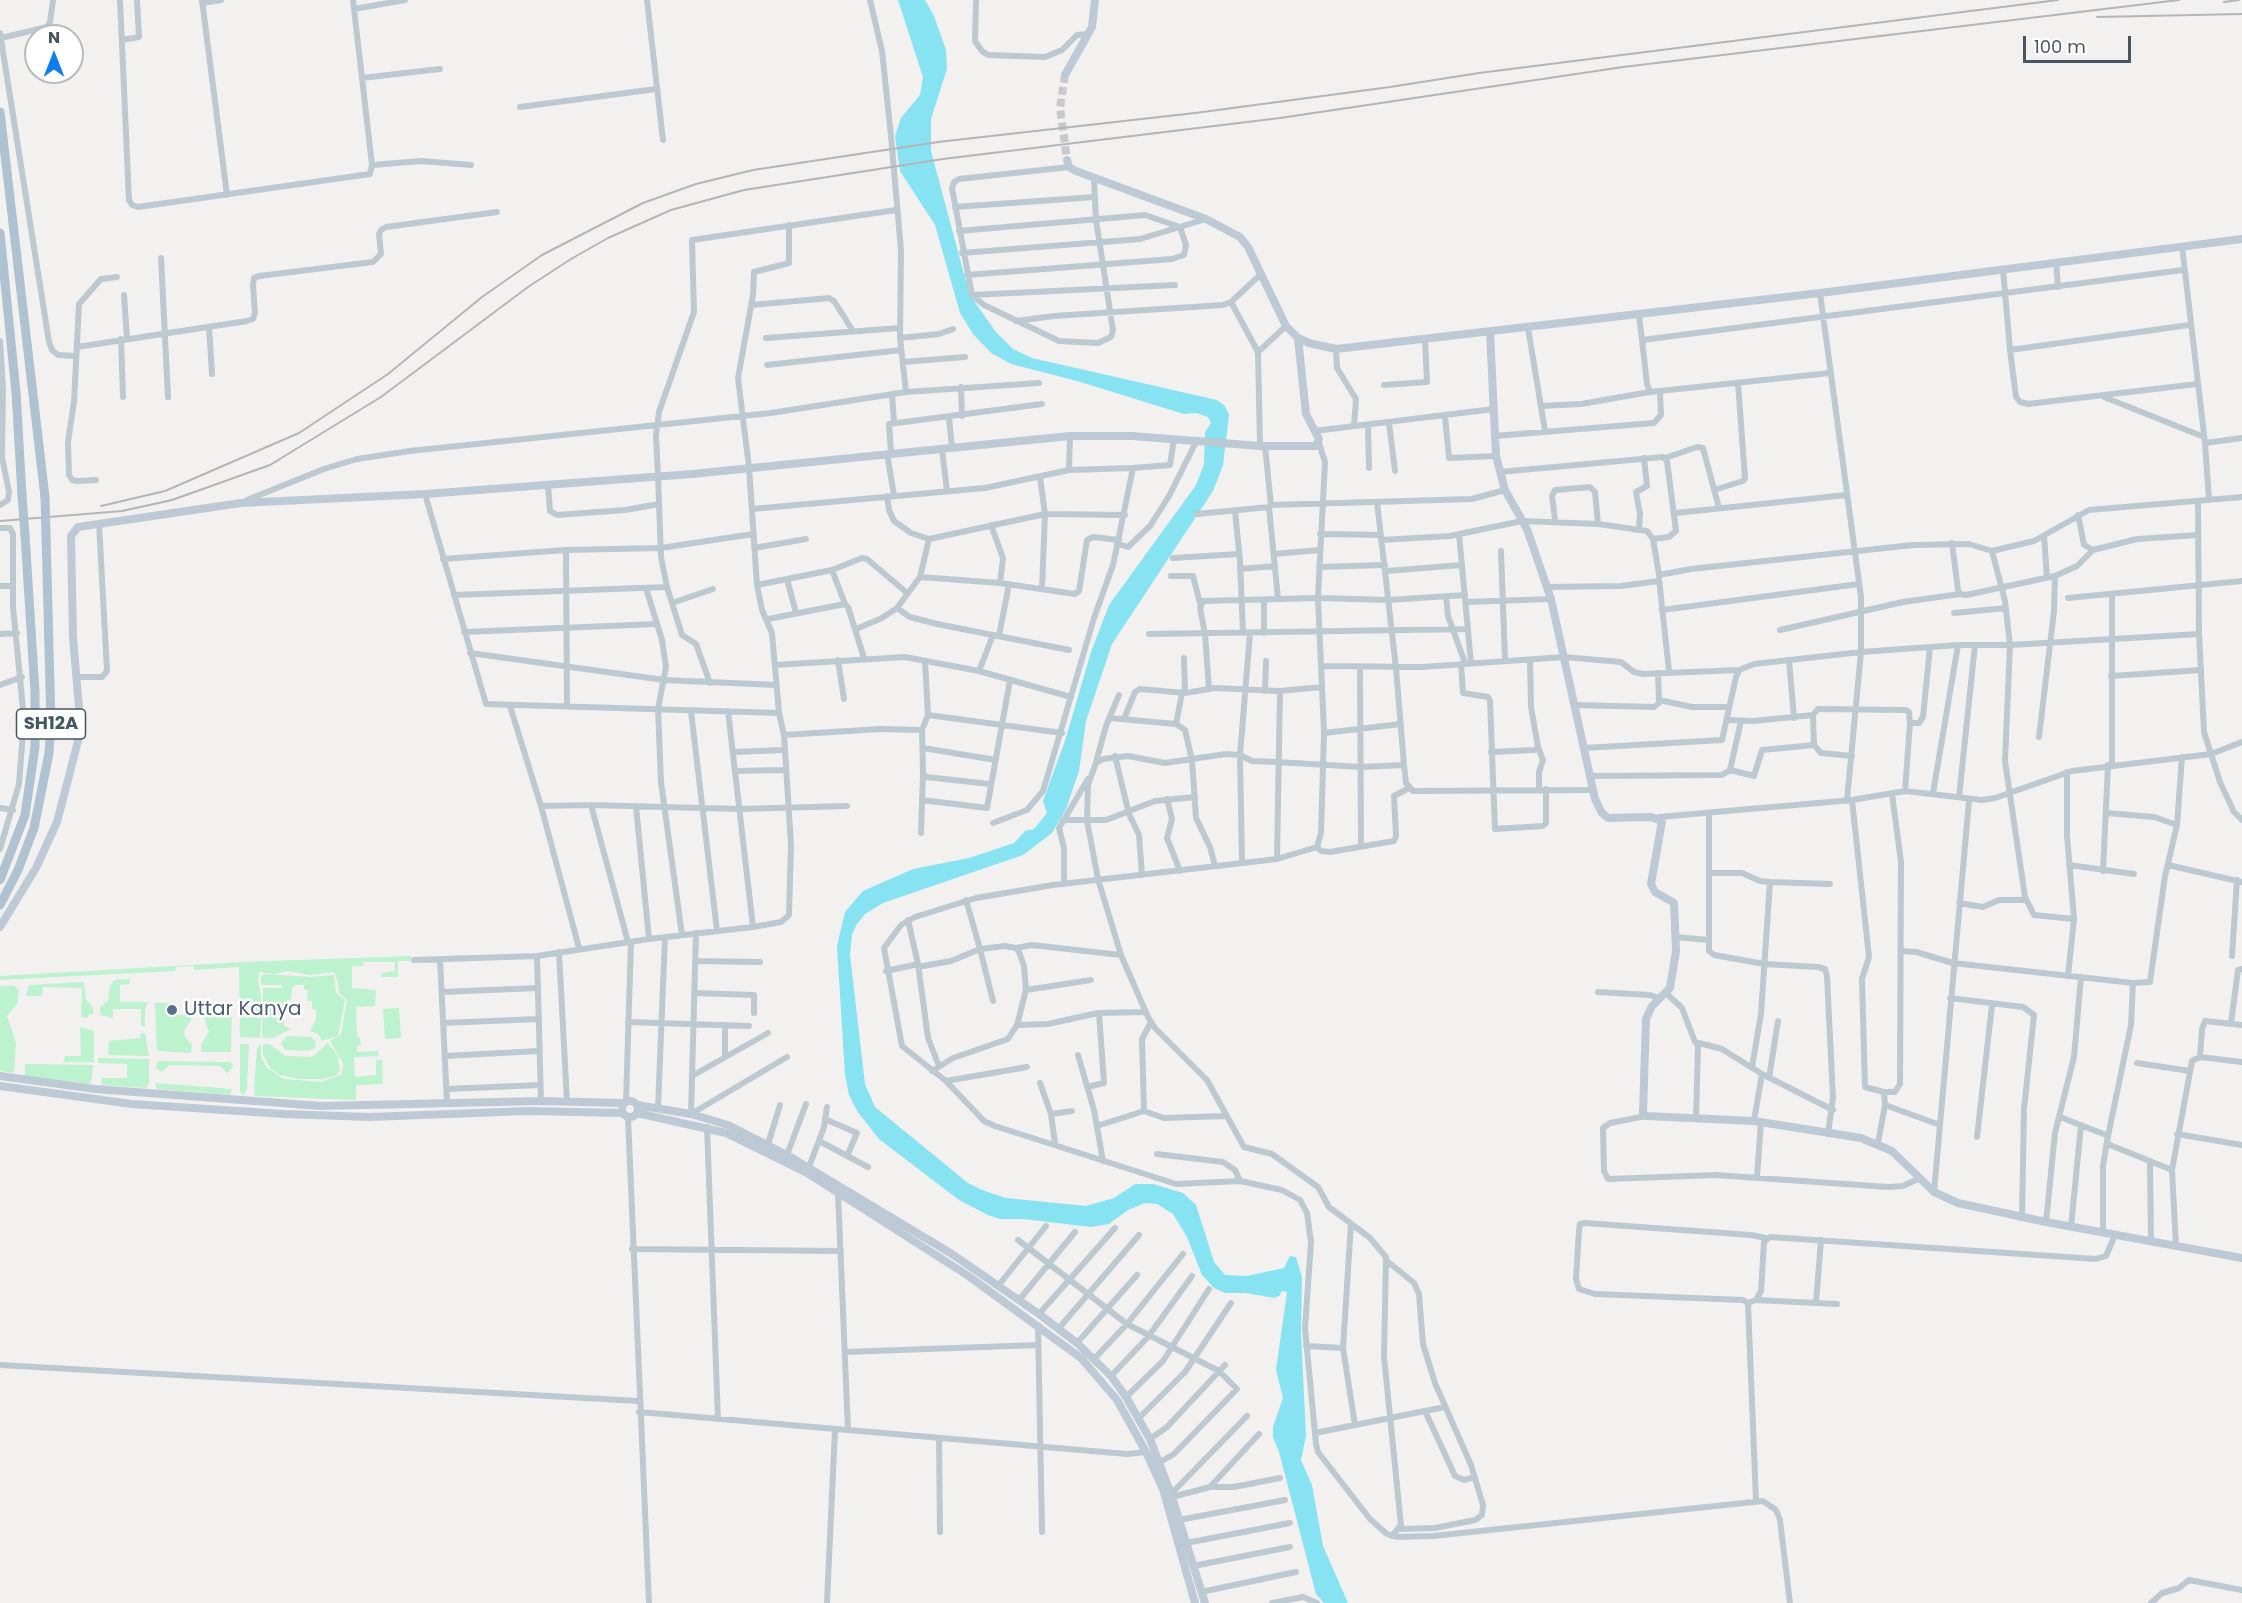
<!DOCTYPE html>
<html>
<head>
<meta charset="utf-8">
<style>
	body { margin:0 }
	#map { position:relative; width:2242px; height:1603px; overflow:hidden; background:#f3f0f0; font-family:Poppins,sans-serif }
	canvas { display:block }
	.north { position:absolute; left:24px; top:24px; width:60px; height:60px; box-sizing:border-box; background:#fff; border:2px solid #b5bbbf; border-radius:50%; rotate:0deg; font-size:16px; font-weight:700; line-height:24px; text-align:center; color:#47555f }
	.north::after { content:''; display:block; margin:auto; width:21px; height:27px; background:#0d7ef0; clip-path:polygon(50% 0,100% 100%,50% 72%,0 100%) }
	.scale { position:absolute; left:2023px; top:36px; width:108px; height:27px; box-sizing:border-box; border:3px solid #47555f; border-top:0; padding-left:8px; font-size:18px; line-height:21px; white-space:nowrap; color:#47555f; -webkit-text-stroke:4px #fff; paint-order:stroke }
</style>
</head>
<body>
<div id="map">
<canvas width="2242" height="1603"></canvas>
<div class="north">N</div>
<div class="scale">100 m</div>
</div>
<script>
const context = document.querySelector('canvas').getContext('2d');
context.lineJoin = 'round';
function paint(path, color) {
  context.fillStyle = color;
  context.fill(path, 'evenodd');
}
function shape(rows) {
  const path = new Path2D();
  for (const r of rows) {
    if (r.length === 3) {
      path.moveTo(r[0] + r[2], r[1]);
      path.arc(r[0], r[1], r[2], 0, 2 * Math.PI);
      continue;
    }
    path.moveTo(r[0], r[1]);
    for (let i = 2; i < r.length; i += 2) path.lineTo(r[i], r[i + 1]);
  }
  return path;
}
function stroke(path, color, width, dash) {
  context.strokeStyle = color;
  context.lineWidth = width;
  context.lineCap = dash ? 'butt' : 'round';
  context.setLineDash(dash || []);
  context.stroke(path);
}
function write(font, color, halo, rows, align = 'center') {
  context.font = font + ' Poppins,sans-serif';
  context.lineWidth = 5;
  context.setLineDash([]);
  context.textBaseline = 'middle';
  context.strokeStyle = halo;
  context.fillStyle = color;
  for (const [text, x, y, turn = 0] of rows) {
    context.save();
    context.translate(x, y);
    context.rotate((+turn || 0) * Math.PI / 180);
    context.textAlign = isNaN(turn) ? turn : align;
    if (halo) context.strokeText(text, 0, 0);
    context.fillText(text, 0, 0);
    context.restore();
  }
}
const green = shape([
	[411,956,411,961,398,961,398,977,381,977,381,973,395,971,395,962,364,962,363,966,352,966,352,988,376,990,375,1006,356,1007,357,1037,360,1037,361,1045,357,1045,357,1052,378,1051,379,1056,354,1057,355,1077,376,1075,376,1060,382,1060,383,1084,356,1085,356,1100,255,1096,254,1089,257,1048,261,1044,261,1057,267,1068,284,1079,321,1082,342,1074,343,1063,330,1041,341,1035,347,1000,339,993,338,982,334,972,310,975,288,971,274,974,260,972,258,978,262,1003,260,1038,240,1037,239,967,194,970,194,966,176,967,175,971,0,980,0,976,243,962],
	[264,974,310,977,334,975,336,993,345,1000,338,1036,322,1041,318,1034,310,1031,316,1019,316,1009,312,1009,312,1001,307,1001,308,990,304,989,304,985,295,985,292,988,291,1000,287,1000,287,1008,284,1008,284,1026,291,1029,273,1038,262,1038,263,988,282,988,282,985,262,985,260,978],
	[130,979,130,984,120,985,120,1002,148,1002,145,1009,145,1026,141,1026,141,1009,113,1009,113,1018,100,1015,100,1007,108,1001,110,985,115,980],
	[84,982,86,1000,93,1007,93,1014,89,1014,88,1018,81,1017,82,988,43,987,42,996,26,996,29,985],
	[0,986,14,986,19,990,17,1004,7,1016,16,1043,14,1073,0,1071],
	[155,1003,170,1003,174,1015,192,1015,192,1019,184,1030,185,1037,192,1045,191,1053,157,1051],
	[399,1008,401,1038,385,1039,383,1009],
	[232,1010,231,1052,201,1052,201,1045,209,1032,203,1015,221,1015,221,1011],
	[80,1027,94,1031,94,1062,63,1062,65,1056,81,1056],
	[141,1033,145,1033,149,1056,108,1055,109,1041,140,1038],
	[287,1036,311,1037,316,1042,315,1048,308,1051,285,1050,281,1043],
	[328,1043,338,1056,340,1071,335,1076,322,1079,299,1079,280,1075,271,1069,263,1055,263,1044,269,1044,286,1056,312,1057],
	[240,1044,249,1044,247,1089,243,1096,240,1091],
	[98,1058,149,1059,149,1083,146,1088,102,1085,101,1078,127,1078,127,1064,98,1063],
	[157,1061,231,1062,233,1067,227,1073,220,1066,169,1065,162,1072,156,1068],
	[25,1064,93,1065,92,1077,90,1084,25,1076],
	[155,1083,232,1089,230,1095,157,1089]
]);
const water = shape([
	[898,0,925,0,934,16,946,50,947,69,931,119,931,151,965,278,974,301,996,332,1013,349,1032,358,1217,400,1225,406,1229,415,1223,465,1213,491,1112,644,1086,721,1079,771,1066,809,1052,833,1023,855,883,903,865,914,857,924,852,934,850,955,865,1084,875,1107,968,1183,982,1190,1006,1198,1086,1206,1114,1198,1135,1184,1153,1184,1183,1193,1196,1205,1214,1262,1225,1275,1247,1276,1284,1268,1290,1256,1296,1257,1302,1277,1301,1334,1306,1436,1301,1460,1312,1485,1323,1546,1348,1603,1324,1603,1316,1594,1279,1452,1273,1437,1273,1427,1283,1398,1276,1370,1287,1292,1282,1291,1279,1296,1274,1298,1246,1293,1225,1293,1214,1288,1202,1275,1187,1237,1173,1214,1157,1204,1145,1203,1128,1210,1109,1224,1091,1227,1023,1219,1000,1219,988,1215,959,1200,879,1139,857,1111,849,1095,845,1075,837,946,845,912,863,891,913,869,969,858,1014,843,1025,831,1034,829,1047,813,1043,801,1065,741,1091,652,1109,605,1196,485,1204,464,1205,432,1211,423,1208,417,1196,413,1184,414,1077,381,1011,364,991,353,973,334,960,313,935,225,900,171,895,136,901,118,920,95,923,77]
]);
const secondaryTunnel = shape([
	[1065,75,1060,108,1067,160]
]);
const street = shape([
	[120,0,129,200,132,205,138,207,370,174,372,165,353,0],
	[202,0,227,195],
	[647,0,663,140],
	[870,0,882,51,891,136,901,250,900,338,906,392],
	[976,0,975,41,982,51,988,55,1045,57,1062,50,1077,35,1088,34],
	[202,3,221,0],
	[354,9,405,0],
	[0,33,49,342,52,350,58,355,76,356],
	[1,38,47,27,50,22,53,0],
	[122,40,139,37,137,0],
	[362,78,440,69],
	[520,107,656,89],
	[372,165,422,161,471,165],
	[1069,167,959,179,954,182,952,188,972,295,984,305,1059,341,1098,343,1111,337,1113,330,1096,220,1094,179],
	[955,207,1095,197],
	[959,231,1145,215,1180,227,1186,245,1184,255,1172,259,967,275],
	[2182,246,2205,443,2209,500],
	[962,253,1140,239,1206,219],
	[161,258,168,397],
	[2056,262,2058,287],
	[2003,269,2010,350,2016,397,2020,402,2028,404,2197,384],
	[1820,293,1861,597,1861,652,1847,800],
	[124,295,127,338],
	[972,295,1175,285],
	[1231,302,1258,352],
	[752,305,829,298,834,301,853,331],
	[1639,314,1647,384,1650,392,1830,373],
	[1016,321,1054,316,1223,305,1231,302,1261,274],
	[209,327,212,374],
	[1528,328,1545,431],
	[766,338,900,328],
	[900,338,939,334,953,329],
	[121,339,123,397],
	[1642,340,2183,270],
	[0,341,3,389,2,457,9,492,8,500,0,505],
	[77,347,247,321,253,319,255,313,253,284,254,278,259,276,373,262,381,254,379,234,381,230,386,227,497,212],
	[1336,349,1337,368,1356,399,1354,426],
	[2010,350,2189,325],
	[903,362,965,357],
	[767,365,901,350],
	[1384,385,1427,382,1425,340],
	[961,387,962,416],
	[892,394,894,422],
	[2104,397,2204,437],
	[1541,406,1581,404,1650,392],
	[1445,416,1449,458,1496,456],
	[949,417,952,448],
	[1389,423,1395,471],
	[1368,425,1369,468],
	[1314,431,1494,409],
	[1494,436,1654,423,1661,415,1660,393],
	[1319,443,1325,462,1318,598,1324,733,1321,833,1317,847,1277,859,1053,885,976,898,915,917,901,925,884,948,902,1046,946,1081,984,1121,995,1126,1176,1184,1240,1181,1282,1190,1300,1200,1307,1213,1311,1242,1305,1328,1316,1444,1318,1452,1370,1519,1387,1534,1397,1537,1433,1536,1763,1501,1776,1510,1780,1520,1790,1603],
	[2205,443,2242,438],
	[1260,446,1258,352,1286,326],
	[1265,446,1271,505],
	[942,449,947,491],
	[891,453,889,424,1042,404],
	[887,454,894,495],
	[1665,458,1697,447,1703,448,1719,508],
	[1069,470,1070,436],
	[1500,472,1663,457,1667,461,1676,531,1669,537,1653,539],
	[1040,477,1045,514,1042,589],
	[96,480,78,481,72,480,69,475,68,442,74,402,79,304,101,279,117,277],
	[548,485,550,511,557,515,625,510,659,504],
	[1714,490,1743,481,1745,478,1738,383],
	[425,494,486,704,779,713],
	[887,496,889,510,894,521,911,533,929,539,1045,514,1125,515],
	[247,500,324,469,357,459,410,451,771,413,906,392,1039,383],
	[2198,501,2199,634,2204,732,2220,782,2234,812,2242,820],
	[1377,502,1396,668,1404,765],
	[752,509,985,488,1069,470,1133,468],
	[1235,511,1240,561,1243,633],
	[1676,513,1846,495],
	[1197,514,1269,507],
	[2078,515,2084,545,2093,550,2137,539,2198,535],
	[1555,520,1552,496,1555,490,1590,487,1595,492,1598,524],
	[991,525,1003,558,1000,583],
	[0,528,10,528,13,534,13,607,24,719,19,784,0,849],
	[1639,529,1640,514,1636,492,1647,486,1644,458],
	[1320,534,1381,535],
	[1459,534,1471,663],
	[2044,536,2047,577],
	[1381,540,1450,536,1522,521,1598,524,1647,531,1653,539,1659,575,1691,569,1913,545,1969,544,1992,551],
	[1952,543,1958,590,1960,594,1966,595,2055,576,2077,566,2093,550],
	[1118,544,1128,547,1150,526,1169,496,1196,442],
	[754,548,806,539],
	[566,550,567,706],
	[1501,551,1505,660],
	[1274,554,1320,550],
	[1173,558,1239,554],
	[443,559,566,550,661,548,753,534],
	[1319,567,1385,565],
	[1240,569,1275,566],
	[832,570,845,604],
	[1386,571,1462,565],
	[1171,576,1193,576,1200,603],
	[920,577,1000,583,1075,594,1079,591,1087,540,1093,537,1119,540],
	[787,579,796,613],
	[1659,579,1669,671],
	[757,585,832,570,862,558,867,559,907,593],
	[0,586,12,586],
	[1547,587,1621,586,1659,581],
	[646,588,662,640,666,667,658,709,661,782,682,935],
	[2112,594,2112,765],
	[454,595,667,587],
	[1446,596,1448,616,1465,663],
	[2068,598,2242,581],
	[1278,599,1269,507,1271,505,1472,499,1505,490],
	[1466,602,1551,599],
	[672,603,713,589],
	[897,608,910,617,937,624,1069,650],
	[1662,610,1859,584],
	[1954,613,2006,608],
	[768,619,845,604,848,607,864,658],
	[856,629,882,618,897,608,920,577,929,539],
	[1780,630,1903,602,1960,594],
	[464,632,657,624],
	[1264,633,1264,600],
	[0,634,17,633],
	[1149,634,1467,629],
	[999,636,1009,584],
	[470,653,664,680,776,685],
	[1184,658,1185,693],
	[838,660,844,699],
	[1789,660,1794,718],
	[925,661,928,715,922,730,923,773,926,777,990,784],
	[1461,664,1463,693,1488,697,1490,701,1495,829,1543,826,1546,823,1546,789],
	[775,665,905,657,979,671,1071,697],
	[1322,666,1422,667,1564,657,1621,662,1634,672,1643,674,1739,670],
	[1360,667,1361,846],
	[979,671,993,635],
	[2111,676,2201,670],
	[76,677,102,677,107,671,99,523],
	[710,683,696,644,682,635,667,587,661,557,658,476,656,436,659,412,694,312,692,240,896,210],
	[0,685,22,677],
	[1209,689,1205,634,1200,608,1203,601,1318,598,1388,600,1465,595],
	[1265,691,1266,661],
	[1659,700,1692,707,1729,707],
	[1574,705,1654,707,1659,703,1658,673],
	[510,706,541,806,579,948],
	[691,711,717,931],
	[728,711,753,927],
	[928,715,1062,733],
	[1110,718,1176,724,1185,730,1192,760,1196,818,1210,847,1215,866],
	[1124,719,1135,692,1140,689,1185,693,1215,688,1280,691,1322,687],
	[1727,720,1753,721,1813,715],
	[1910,723,1919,723,1923,717,1930,647],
	[1176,724,1182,693],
	[1324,733,1401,724],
	[784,735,880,729,922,730],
	[2039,737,2054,611,2055,576],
	[1814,745,1821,753,1852,756],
	[1538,747,1543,760,1539,772,1539,789],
	[923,748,996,760],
	[1584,748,1722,740,1736,677,1739,670,1754,664,1861,652,1958,645,2010,645,2199,634],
	[733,752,785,750],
	[1491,752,1535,750,1538,747,1531,707,1530,660],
	[1115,756,1129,814,1139,835,1142,875],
	[1096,762,1106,726,1119,695],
	[1730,770,1754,776,1762,750,1814,745,1813,715,1818,709,1906,710,1909,712,1910,723,1905,791],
	[735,771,786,770],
	[2067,772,2067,835,2074,919,2068,976],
	[1589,776,1722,775,1730,770,1741,721],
	[1933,793,1958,645],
	[1959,797,1975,645],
	[1167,799,1172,819,1167,838,1180,871],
	[922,800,987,808,1010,680],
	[1852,800,1869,957,1862,979,1865,1087,1884,1092],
	[591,805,628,942],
	[541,806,591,805,739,809,847,806],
	[636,806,649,939],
	[0,808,13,810],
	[2106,813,2154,817,2177,825],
	[1709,814,1709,951,1714,955,1764,964,1818,967,1825,969,1827,976,1833,1098,1828,1134],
	[1659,817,1852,800,1905,791,1982,800,1995,798,2072,771,2211,754,2242,742],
	[1063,820,1106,820,1155,801,1195,797],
	[993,823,1027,810,1043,791,1094,618,1113,565,1133,468,1170,465,1174,439],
	[921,833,923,773],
	[1317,847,1321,851,1330,852,1394,841,1396,836,1394,796,1409,788],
	[1277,859,1280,691],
	[1242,863,1240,755,1250,633],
	[2069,865,2134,874],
	[2168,865,2242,882],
	[2103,871,2108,765],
	[1709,873,1742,873,1760,881,1770,882,1830,884],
	[1064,883,1064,848,1059,828,1088,779],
	[1959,903,1983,907,1999,900,2025,900],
	[2074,919,2034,915,2025,897,2005,761,2010,645,2005,601,1992,551,2034,541,2089,510,2242,497],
	[908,920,918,964,928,1038,939,1066],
	[1676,937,1708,940],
	[1016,948,1032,945,1121,955],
	[1901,951,1916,952,1953,963,2133,983,2150,982,2165,876,2177,825,2182,757],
	[559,952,567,1101],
	[537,956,541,1101],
	[2232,956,2237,880],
	[440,959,447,1103],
	[414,960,537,956,649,939,753,927,781,922,789,915,791,845,784,735,779,713,772,633,762,610,757,585,749,467,738,378,753,295,754,272,789,263,789,225],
	[695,961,760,962],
	[918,967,951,961,980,949,993,1001],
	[886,971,918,964],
	[2133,983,2131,1025,2107,1141,2110,1145,2172,1170],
	[1026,990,1091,980],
	[442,992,538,988],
	[1598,992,1650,995,1659,998],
	[694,993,754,995,754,1013],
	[1667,994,1682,1008,1695,1042,1722,1049,1762,1074,1833,1110],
	[1950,998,2023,1007,2034,1015,2024,1109,2022,1218],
	[628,1022,749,1026],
	[443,1023,538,1019],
	[2231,1023,2238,970,2242,969],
	[1017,1025,1048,1024,1098,1013,1145,1012],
	[1078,1055,1094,1110,1103,1161],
	[445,1056,539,1051],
	[725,1057,725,1025],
	[2200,1057,2202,1029,2205,1021,2242,1025],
	[2137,1063,2190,1071],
	[1752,1067,1761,1014,1770,882],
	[932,1071,953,1058,1008,1039,1017,1025,1026,990,1024,966,1019,952,1016,948,1005,946,980,949,966,900],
	[692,1076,768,1033],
	[1769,1078,1778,1021],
	[946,1081,1027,1067],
	[1040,1083,1051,1114,1055,1143],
	[1087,1087,1104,1083,1099,1013],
	[447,1089,540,1085],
	[626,1101,631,942],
	[1885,1105,1940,1125],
	[658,1108,665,937],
	[1144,1111,1164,1118,1226,1116],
	[691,1114,696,933],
	[691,1114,787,1057],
	[1051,1114,1072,1111],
	[1646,1116,1610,1123,1603,1128,1604,1171,1608,1179,1716,1175,1888,1187,1903,1186,1918,1179],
	[628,1117,649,1603],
	[2060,1117,2106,1135],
	[825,1119,857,1133,847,1156],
	[1696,1119,1698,1044],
	[1754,1121,1762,1074],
	[1097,1126,1144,1111,1142,1039,1151,1022],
	[707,1127,718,1419],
	[2177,1134,2242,1145],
	[1977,1137,1992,1005],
	[819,1141,868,1167],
	[1878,1143,1885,1105,1884,1092,1895,1092,1900,1084,1901,862,1892,794],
	[768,1144,780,1105],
	[1157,1154,1223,1162,1235,1170,1240,1181],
	[787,1155,806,1104],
	[2150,1161,2151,1242],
	[809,1167,824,1127,827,1107],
	[1757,1177,1761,1122],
	[1934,1192,1969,801],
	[838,1193,848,1430],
	[2046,1222,2055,1133,2074,1057,2081,977],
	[2071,1227,2081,1125],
	[2103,1233,2103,1166,2107,1141],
	[1018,1240,1127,1324,1219,1371,1237,1389,1174,1454,1160,1462],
	[2176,1246,2172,1170,2192,1061,2200,1057,2242,1062],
	[632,1249,841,1251],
	[1387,1261,1414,1283,1419,1294,1423,1344,1435,1383,1471,1465,1483,1505,1482,1515,1475,1520,1435,1528,1400,1529],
	[998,1286,1046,1226],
	[1019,1300,1075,1232],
	[1756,1300,1837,1304],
	[1748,1303,1756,1300,1761,1291,1764,1242,1770,1237,2096,1259,2106,1256,2115,1235],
	[1816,1303,1821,1240],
	[1039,1314,1115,1228],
	[1038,1325,1042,1532],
	[1059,1328,1139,1235],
	[1077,1343,1137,1275],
	[1306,1346,1343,1348,1355,1425],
	[1343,1348,1351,1224],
	[845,1352,1038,1345],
	[1094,1359,1127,1324,1183,1254],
	[0,1365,638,1401],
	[1111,1376,1148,1337,1192,1276],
	[1126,1397,1163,1361,1209,1289],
	[639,1412,1127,1454,1146,1452],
	[1426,1413,1455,1476,1464,1480,1475,1477],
	[1139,1418,1185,1372,1231,1303],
	[1315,1433,1445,1407],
	[939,1438,940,1532],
	[1150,1439,1167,1427,1225,1365],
	[1210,1487,1259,1434],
	[1171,1494,1247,1416],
	[1172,1497,1210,1487,1234,1487,1280,1478],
	[1756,1501,1748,1303,1743,1300,1595,1294,1579,1289,1576,1279,1579,1230,1580,1224,1585,1223,1751,1235,1766,1238],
	[1179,1520,1285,1500],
	[1392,1536,1401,1525,1384,1357,1386,1257,1370,1238,1329,1207,1318,1187,1272,1154,1244,1147,1207,1080,1155,1028,1148,1017,1121,955,1098,879,1087,821,1088,785,1096,763,1103,759,1128,756,1165,763,1226,754,1240,755,1252,761,1277,762,1361,767,1404,765,1406,783,1413,791,1592,790],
	[1186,1543,1290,1523],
	[1193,1566,1290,1547],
	[1201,1592,1296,1572],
	[827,1603,835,1429],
	[1272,1603,1303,1597,1317,1603],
	[2151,1603,2162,1593,2179,1588,2189,1580,2242,1590]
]);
const secondary = shape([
	[1065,75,1092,27,1095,0],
	[1067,160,1069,167,1076,171,1206,219,1240,237,1248,247,1286,326,1298,338,1309,343,1336,349,1820,293,2242,239],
	[1490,332,1496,456,1505,490,1527,529,1551,599,1595,799,1602,813,1608,818,1651,817,1662,821,1651,884,1655,892,1674,903,1676,951,1670,988,1652,1006,1646,1019,1643,1113,1646,1116,1754,1121,1861,1138,1892,1151,1934,1192,1958,1203,2046,1222,2242,1258],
	[0,927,36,868,57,822,78,741,80,719,73,638,71,536,78,527,241,503,425,494,692,474,1070,436,1132,436,1260,446,1316,446,1319,439,1306,414,1298,338],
	[0,1076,95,1089,321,1106,541,1101,624,1103],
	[0,1086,132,1104,284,1114,370,1117,527,1111,623,1113],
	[630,1109,8],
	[637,1105,691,1114,728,1125,787,1155,952,1254,1039,1314,1077,1343,1111,1376,1126,1397,1150,1439,1171,1494,1205,1603],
	[637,1113,726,1133,807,1173,967,1275,1081,1358,1117,1400,1146,1452,1163,1489,1195,1603]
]);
const primary = shape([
	[0,112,45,497],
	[0,233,16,392,22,495],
	[0,880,25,815,35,747,35,692,25,535],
	[0,905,18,870,34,828,49,753,51,725,46,534]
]);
const rail = shape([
	[2224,2,2239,0],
	[2097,17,2242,14],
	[101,506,165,491,299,433,388,374,482,297,542,255,643,203,696,184,753,170,938,142,1195,113,1390,87,1479,73,2058,0],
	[0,521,122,511,172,500,270,465,381,397,528,287,571,259,608,238,671,210,744,190,943,159,1280,118,1623,67,2179,0]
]);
const primaryBridge = shape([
	[22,495,25,535],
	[45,497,46,534]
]);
const markers = [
	[172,1010,6,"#5c6f8a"]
];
const shields = [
	[51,724,69]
];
const shieldNames = [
	["SH12A",51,724]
];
const serviceNames = [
	["Uttar Kanya",184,1010]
];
paint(green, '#bcf2ce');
paint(water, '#87e2f2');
stroke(secondaryTunnel, '#c8c9cc', 8, [8, 4]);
stroke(street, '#bdc9d0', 6);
stroke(secondary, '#bdcad5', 8);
stroke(primary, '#aec2d1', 9);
stroke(rail, '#b2b6bb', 2);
stroke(primaryBridge, '#aec2d1', 9);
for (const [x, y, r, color] of markers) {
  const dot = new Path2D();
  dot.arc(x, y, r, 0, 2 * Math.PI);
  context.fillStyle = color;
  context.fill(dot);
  stroke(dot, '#fff', 2);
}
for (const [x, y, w] of shields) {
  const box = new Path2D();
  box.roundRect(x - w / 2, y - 15, w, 30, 4.5);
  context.fillStyle = '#fff';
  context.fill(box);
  stroke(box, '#47555f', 1.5);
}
write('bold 18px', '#47555f', null, shieldNames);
write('20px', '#4e5e75', '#fff', serviceNames, 'left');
</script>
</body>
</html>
